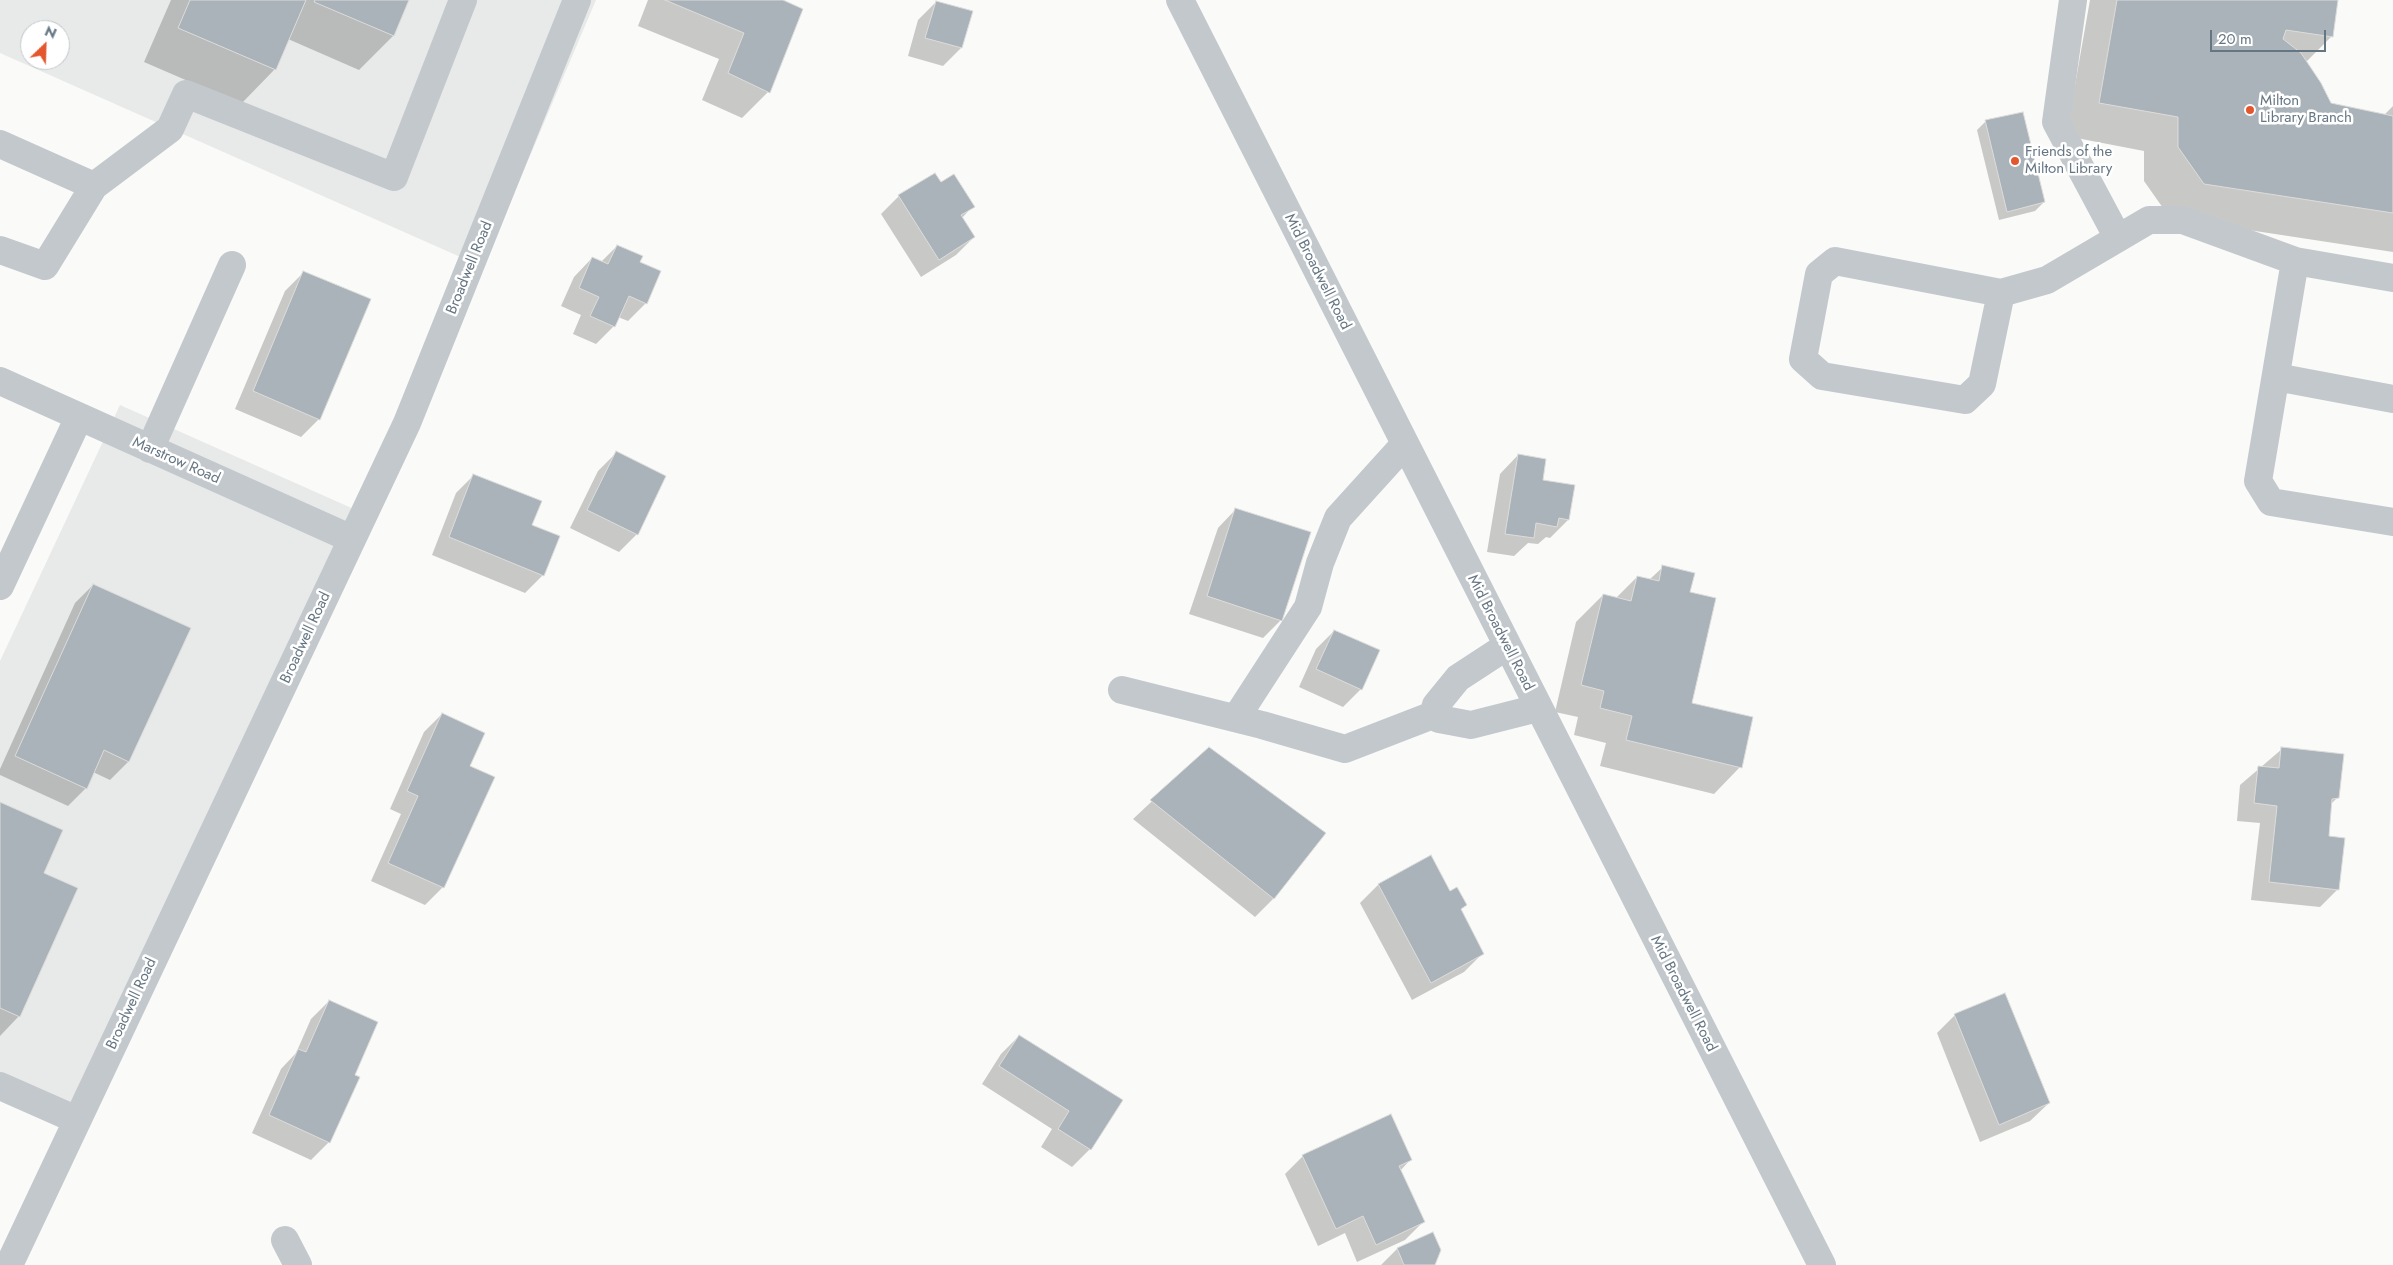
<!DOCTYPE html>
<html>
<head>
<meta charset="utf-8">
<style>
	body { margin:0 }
	#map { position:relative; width:2393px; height:1265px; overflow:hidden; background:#fafaf8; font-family:Jost,sans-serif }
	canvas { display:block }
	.north { position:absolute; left:20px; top:20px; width:50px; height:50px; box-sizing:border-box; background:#fff; border:1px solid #c1c8cd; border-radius:50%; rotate:24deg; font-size:14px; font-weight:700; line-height:20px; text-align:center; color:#657683 }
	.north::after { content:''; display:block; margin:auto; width:18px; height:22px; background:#e4572e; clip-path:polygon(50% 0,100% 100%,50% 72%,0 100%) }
	.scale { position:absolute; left:2210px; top:30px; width:116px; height:22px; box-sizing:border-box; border:2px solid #657683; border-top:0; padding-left:6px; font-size:15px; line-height:18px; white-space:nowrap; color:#657683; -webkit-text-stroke:4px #fff; paint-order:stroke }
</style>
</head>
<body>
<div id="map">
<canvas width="2393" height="1265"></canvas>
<div class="north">N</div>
<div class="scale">20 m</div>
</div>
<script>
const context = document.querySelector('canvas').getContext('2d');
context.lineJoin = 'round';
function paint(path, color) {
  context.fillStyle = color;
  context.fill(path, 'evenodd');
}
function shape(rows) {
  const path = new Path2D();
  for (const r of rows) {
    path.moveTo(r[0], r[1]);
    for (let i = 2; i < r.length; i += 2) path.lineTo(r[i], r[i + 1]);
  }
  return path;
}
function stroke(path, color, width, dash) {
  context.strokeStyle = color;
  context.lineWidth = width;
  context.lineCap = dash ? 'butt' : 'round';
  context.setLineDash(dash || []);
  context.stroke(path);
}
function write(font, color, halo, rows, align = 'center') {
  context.font = font + ' Jost,sans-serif';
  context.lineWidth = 5;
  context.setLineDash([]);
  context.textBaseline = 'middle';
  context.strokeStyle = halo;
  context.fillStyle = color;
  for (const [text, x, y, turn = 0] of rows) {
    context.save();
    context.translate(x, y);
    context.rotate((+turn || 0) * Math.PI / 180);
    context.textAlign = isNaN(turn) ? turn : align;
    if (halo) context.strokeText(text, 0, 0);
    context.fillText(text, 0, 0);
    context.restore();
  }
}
const built = shape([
	[0,0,596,0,483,267,0,53],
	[30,30,60,30,60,60,30,60],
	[120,405,365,514,72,1122,0,1090,0,661]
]);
const shadow = shape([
	[171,0,408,0,393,36,359,70,288,39,275,69,241,104,144,62],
	[648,0,780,0,768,92,742,118,702,100,719,59,638,26],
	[2090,0,2337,0,2332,36,2306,62,2330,104,2383,116,2393,106,2393,252,2170,218,2144,181,2144,151,2066,136],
	[936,2,961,48,943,66,908,56,918,20],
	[1986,121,2044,202,2035,211,1999,220,1977,130],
	[940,184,973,206,962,218,974,237,956,255,921,277,881,214,899,196],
	[617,246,638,263,646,303,628,321,618,317,614,326,596,344,573,334,581,315,561,306,574,277,592,258,601,262],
	[303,273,319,419,301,437,235,409,285,291],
	[616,453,637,534,619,552,570,528,598,471],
	[1518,455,1541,481,1568,520,1550,538,1546,537,1538,544,1528,543,1514,556,1487,552,1500,474],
	[474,475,531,526,543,575,525,593,432,555,456,493],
	[1236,509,1281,620,1263,638,1189,614,1218,528],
	[1663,567,1689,593,1690,704,1740,767,1714,794,1600,766,1606,743,1574,735,1578,717,1555,712,1576,622,1603,595,1616,598,1637,577,1649,580],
	[93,585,189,628,128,762,110,780,93,772,86,788,68,806,0,775,0,769,75,603],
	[1334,631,1361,689,1343,707,1299,687,1316,649],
	[442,714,469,766,443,887,425,905,371,881,401,814,390,809,424,732],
	[1209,748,1324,834,1273,899,1255,917,1133,819],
	[2282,749,2338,797,2330,805,2328,838,2338,889,2320,907,2251,900,2260,823,2237,821,2240,785],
	[0,804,42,873,19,1016,0,1036],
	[1430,857,1450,893,1465,905,1460,910,1482,954,1464,972,1412,1000,1360,903,1378,885],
	[329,1001,353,1075,329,1142,311,1160,252,1133,281,1069,296,1053,311,1019],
	[1955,1015,2049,1103,2030,1121,1980,1142,1937,1033],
	[1019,1036,1121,1100,1090,1149,1072,1167,1041,1147,1052,1129,982,1084,1001,1054],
	[1303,1156,1411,1159,1400,1171,1423,1222,1405,1240,1357,1262,1345,1233,1318,1246,1285,1174],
	[1432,1233,1433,1265,1381,1265,1397,1249]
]);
const building = shape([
	[190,0,306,0,276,70,178,28,190,0],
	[315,0,409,0,394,36,314,2,315,0],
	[665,0,783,0,803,9,770,93,728,73,744,33,665,0],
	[2117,0,2338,0,2333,37,2286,30,2283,39,2301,53,2321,83,2331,103,2393,116,2393,213,2204,184,2178,147,2178,117,2099,103,2117,0],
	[936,1,973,11,962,48,925,38,936,1],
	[2023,112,2045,202,2007,212,1985,120,2023,112],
	[935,173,941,182,954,174,975,207,961,215,975,237,939,260,898,195,935,173],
	[617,245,643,256,640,262,661,271,647,304,629,296,615,327,590,316,599,297,579,288,592,257,608,264,617,245],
	[303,271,371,299,320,420,253,391,303,271],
	[616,451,666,476,638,535,587,510,616,451],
	[1518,454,1546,459,1543,480,1575,485,1569,520,1559,518,1557,527,1536,523,1534,538,1505,534,1518,454],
	[473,474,542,501,532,525,560,536,544,576,449,537,473,474],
	[1235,508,1311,532,1282,621,1207,596,1235,508],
	[1662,565,1695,573,1690,592,1716,598,1692,703,1753,717,1742,768,1626,740,1632,716,1600,708,1604,691,1581,685,1603,594,1631,601,1637,576,1659,581,1662,565],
	[93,584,191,628,129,762,104,750,87,789,15,756,93,584],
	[1334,630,1380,650,1362,690,1316,669,1334,630],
	[442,713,485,733,470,766,495,777,444,888,388,863,418,796,407,791,442,713],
	[1209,747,1326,833,1274,899,1150,800,1209,747],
	[2281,747,2344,754,2339,798,2332,799,2329,836,2345,838,2339,890,2269,882,2277,806,2254,803,2258,766,2279,768,2281,747],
	[0,802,63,830,44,873,78,888,20,1017,0,1008,0,802],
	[1431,855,1450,891,1457,887,1467,905,1461,909,1484,954,1431,983,1378,884,1431,855],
	[2005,993,2050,1103,1999,1125,1954,1014,2005,993],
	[329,1000,378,1022,355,1075,360,1077,330,1143,269,1115,298,1049,306,1052,329,1000],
	[1019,1035,1123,1100,1091,1150,1058,1129,1069,1111,999,1066,1019,1035],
	[1391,1114,1412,1160,1399,1166,1425,1222,1376,1245,1363,1216,1336,1229,1302,1155,1391,1114],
	[1433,1232,1441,1250,1435,1265,1404,1265,1397,1248,1433,1232]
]);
const minor = shape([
	[1180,0,1822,1265],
	[2073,0,2056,122,2118,238],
	[0,144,94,186,170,129,186,94,394,177,463,0],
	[0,250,45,266,94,186],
	[2295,261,2258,481,2271,502,2393,522],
	[2001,293,1982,384,1965,400,1822,376,1803,359,1819,274,1835,261,2001,293,2047,280,2149,220,2183,220,2295,261,2393,278],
	[2276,377,2393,399],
	[0,381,352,539],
	[150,449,232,265],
	[0,586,79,417],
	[1507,646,1458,678,1436,705,1433,715,1439,719,1471,725,1538,708],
	[1122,690,1262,725,1345,749,1433,715],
	[1236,718,1308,607,1320,563,1338,518,1405,444],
	[0,1086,77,1120],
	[285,1240,298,1265],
	[9,1265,407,423,577,0]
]);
const markers = [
	[2250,110,5,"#e4572e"],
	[2015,161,5,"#e4572e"]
];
const poiNames = [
	["Milton",2260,101],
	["Library Branch",2260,118],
	["Friends of the",2025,152],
	["Milton Library",2025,169]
];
const streetNames = [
	["Broadwell Road",470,268,-68],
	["Mid Broadwell Road",1317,272,63],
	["Marstrow Road",176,461,24],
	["Mid Broadwell Road",1500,633,63],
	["Broadwell Road",306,638,-65],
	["Mid Broadwell Road",1683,994,63],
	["Broadwell Road",132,1004,-65]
];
paint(built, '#e8e9e9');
paint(shadow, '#0003');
paint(building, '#aab3b9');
stroke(building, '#dcdcda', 1);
stroke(minor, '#c3c8cc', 28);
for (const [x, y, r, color] of markers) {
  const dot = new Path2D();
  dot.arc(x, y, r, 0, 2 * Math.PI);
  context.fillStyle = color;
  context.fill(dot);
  stroke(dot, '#fff', 2);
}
write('15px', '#657683', '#fff', poiNames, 'left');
write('15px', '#657683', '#fff', streetNames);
</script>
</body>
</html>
